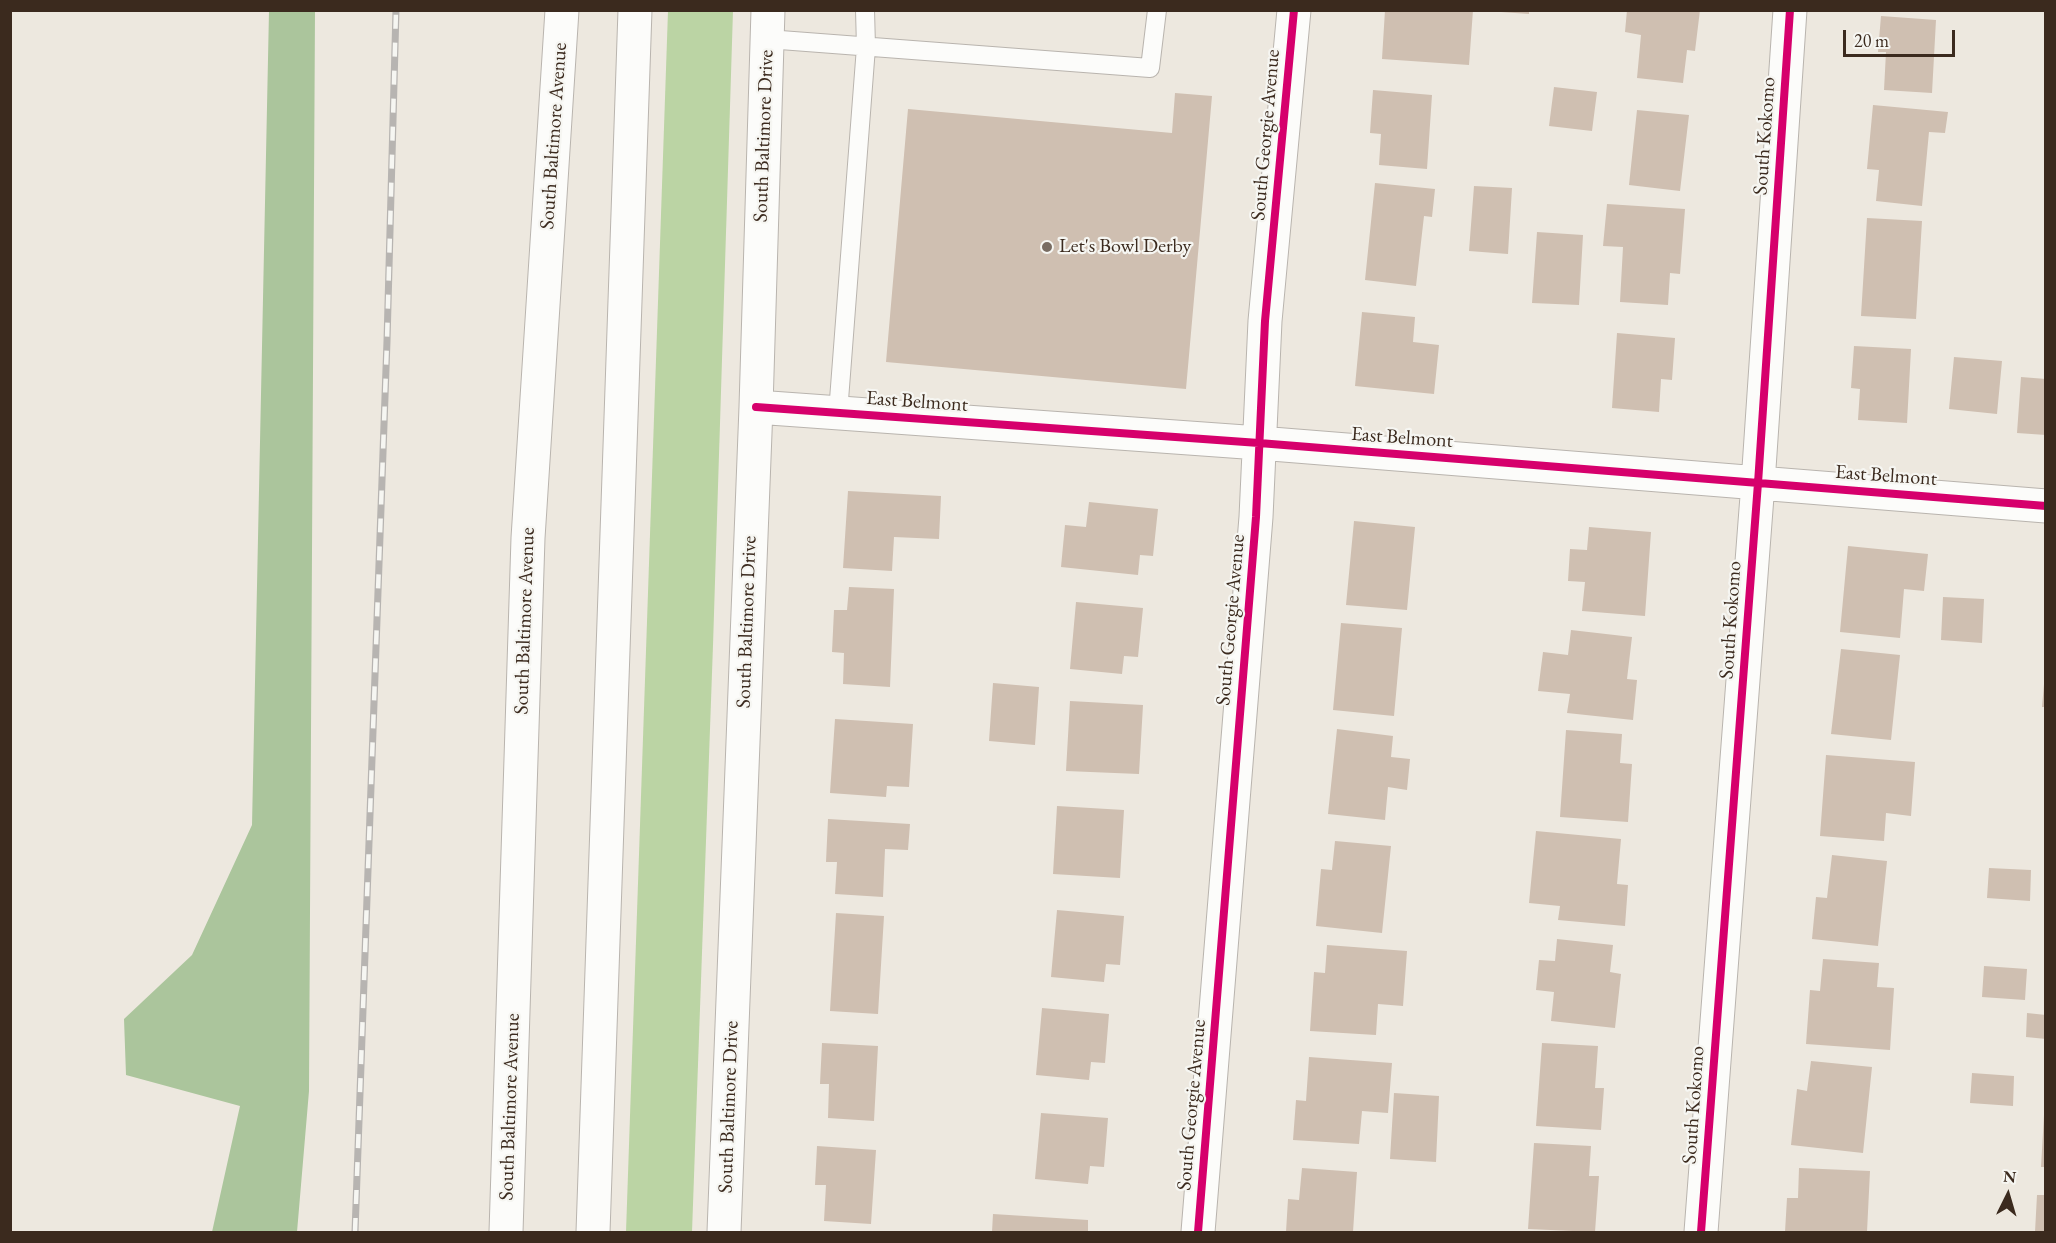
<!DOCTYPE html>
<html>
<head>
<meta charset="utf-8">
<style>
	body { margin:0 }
	#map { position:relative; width:2056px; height:1243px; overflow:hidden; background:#ede8df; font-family:"EB Garamond",serif }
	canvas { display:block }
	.frame { position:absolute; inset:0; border:12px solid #3b2a1e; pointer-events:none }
	.north { position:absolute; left:1978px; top:1165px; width:60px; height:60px; -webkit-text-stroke:4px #f6f6f2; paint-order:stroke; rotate:5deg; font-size:16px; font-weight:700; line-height:24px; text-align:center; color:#3b2a1e }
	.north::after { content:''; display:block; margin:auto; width:21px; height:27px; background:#3b2a1e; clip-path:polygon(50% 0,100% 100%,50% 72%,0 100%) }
	.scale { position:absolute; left:1843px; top:30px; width:112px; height:27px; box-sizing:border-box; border:3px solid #3b2a1e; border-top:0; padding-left:8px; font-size:18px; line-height:21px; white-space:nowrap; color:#3b2a1e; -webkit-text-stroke:4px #f6f6f2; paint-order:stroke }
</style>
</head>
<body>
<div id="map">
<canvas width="2056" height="1243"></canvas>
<div class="frame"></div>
<div class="north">N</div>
<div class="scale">20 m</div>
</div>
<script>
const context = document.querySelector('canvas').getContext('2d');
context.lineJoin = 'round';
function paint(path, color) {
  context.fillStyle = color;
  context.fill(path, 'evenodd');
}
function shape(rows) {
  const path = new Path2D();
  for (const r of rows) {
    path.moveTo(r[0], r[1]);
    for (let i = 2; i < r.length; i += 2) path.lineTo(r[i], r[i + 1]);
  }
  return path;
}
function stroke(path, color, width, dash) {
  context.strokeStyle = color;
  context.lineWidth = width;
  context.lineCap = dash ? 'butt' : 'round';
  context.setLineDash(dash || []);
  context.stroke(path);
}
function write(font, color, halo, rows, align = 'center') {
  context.font = font + ' "EB Garamond",serif';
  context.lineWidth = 4.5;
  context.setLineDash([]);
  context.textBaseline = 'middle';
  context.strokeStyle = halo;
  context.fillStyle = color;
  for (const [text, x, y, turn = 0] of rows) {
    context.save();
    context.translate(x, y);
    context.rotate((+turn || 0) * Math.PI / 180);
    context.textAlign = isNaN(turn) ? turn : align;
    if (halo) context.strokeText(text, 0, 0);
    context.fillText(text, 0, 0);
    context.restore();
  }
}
const green = shape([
	[668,11,733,11,713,645,692,1232,626,1232]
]);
const forest = shape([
	[269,11,315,11,309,1091,297,1232,212,1232,240,1106,126,1075,124,1019,192,955,252,825]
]);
const building = shape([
	[1385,10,1473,10,1469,65,1382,59],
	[1501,10,1529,10,1529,14,1501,12],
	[1627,10,1700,10,1695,51,1687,50,1683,83,1637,78,1641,35,1625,32],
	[1881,16,1936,20,1932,93,1884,90,1886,52,1878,52],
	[1554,87,1597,92,1592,131,1549,126],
	[1373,90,1432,95,1427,169,1379,165,1381,134,1370,133],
	[1175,93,1212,96,1186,389,886,362,908,109,1172,133],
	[1873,105,1948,112,1945,133,1929,132,1922,206,1876,201,1879,170,1867,169],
	[1637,110,1689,115,1680,191,1629,185],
	[1375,183,1435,189,1432,217,1424,216,1416,286,1365,280],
	[1474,186,1512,188,1508,254,1469,251],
	[1607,204,1685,209,1680,274,1670,273,1668,305,1620,302,1623,247,1603,246],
	[1867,218,1922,221,1916,319,1861,316],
	[1537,232,1583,235,1579,305,1532,303],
	[1362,312,1415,317,1413,342,1439,345,1434,394,1355,386],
	[1617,333,1675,338,1672,380,1661,379,1659,412,1612,408],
	[1854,346,1911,349,1907,423,1858,420,1860,389,1851,388],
	[1954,357,2002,361,1997,414,1949,409],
	[2021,377,2046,379,2046,435,2017,433],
	[848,491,941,496,939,539,894,537,892,571,843,568],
	[1089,502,1158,509,1153,556,1140,555,1138,575,1061,567,1065,525,1086,527],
	[1354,521,1415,527,1407,610,1346,605],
	[1589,527,1651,532,1645,616,1582,611,1585,582,1568,581,1570,549,1587,550],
	[1848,546,1928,554,1924,591,1904,589,1900,638,1840,632],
	[849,587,894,589,890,687,843,684,844,653,832,652,834,610,847,610],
	[1943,597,1984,599,1982,643,1941,640],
	[1076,602,1143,608,1138,657,1124,656,1122,674,1070,669],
	[1341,623,1402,628,1394,716,1333,710],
	[1571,630,1632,637,1627,679,1637,680,1633,720,1567,713,1570,694,1538,691,1543,652,1568,655],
	[1841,649,1900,655,1891,740,1831,734],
	[993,683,1039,687,1035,745,989,741],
	[2044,684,2046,684,2046,707,2042,707],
	[1070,701,1143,705,1139,774,1066,771],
	[835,719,913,724,909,787,887,786,886,797,830,793],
	[1337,729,1393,736,1391,757,1410,759,1407,790,1388,787,1385,820,1328,814],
	[1566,730,1622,734,1620,763,1632,764,1628,822,1560,817],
	[1826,755,1915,762,1911,816,1886,813,1884,841,1820,836],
	[1057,806,1124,810,1120,878,1053,874],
	[828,819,910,824,908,850,885,849,883,897,835,894,837,862,826,862],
	[1536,831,1621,839,1617,884,1628,885,1625,926,1558,920,1560,906,1529,903],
	[1335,841,1391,846,1382,933,1316,926,1321,869,1332,870],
	[1832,855,1887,861,1878,946,1812,939,1816,897,1827,898],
	[1989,868,2031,870,2030,901,1987,898],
	[1057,910,1124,916,1120,965,1106,964,1104,982,1051,977],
	[836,913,884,916,878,1014,830,1011],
	[1557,939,1613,945,1610,972,1621,974,1615,1028,1551,1021,1554,992,1536,990,1539,960,1555,961],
	[1327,945,1407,951,1403,1006,1378,1004,1376,1035,1310,1031,1314,972,1325,973],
	[1823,959,1879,963,1877,987,1894,988,1890,1050,1806,1044,1810,990,1820,991],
	[1984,966,2027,969,2025,1000,1982,997],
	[1042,1008,1109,1014,1105,1063,1091,1062,1089,1080,1036,1075],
	[2027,1013,2046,1015,2046,1039,2026,1037],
	[822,1043,878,1046,874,1121,828,1118,829,1084,820,1084],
	[1542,1043,1598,1046,1595,1088,1604,1088,1601,1130,1536,1126],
	[1309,1057,1392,1063,1388,1113,1362,1111,1359,1144,1293,1140,1296,1100,1306,1101],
	[1811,1061,1872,1067,1863,1153,1791,1145,1797,1089,1807,1091],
	[1972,1073,2014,1076,2013,1106,1970,1103],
	[1394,1093,1439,1096,1436,1162,1390,1159],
	[1041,1113,1108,1118,1104,1167,1090,1166,1088,1184,1035,1179],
	[2044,1115,2046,1115,2046,1167,2041,1167],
	[1534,1143,1591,1146,1589,1176,1599,1176,1595,1232,1528,1229],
	[817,1146,876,1150,871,1224,824,1221,826,1185,815,1185],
	[1302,1168,1357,1172,1353,1232,1286,1232,1288,1199,1299,1200],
	[1799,1168,1870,1171,1867,1232,1785,1232,1787,1198,1798,1198],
	[2037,1195,2046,1195,2046,1232,2035,1232],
	[993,1214,1088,1220,1088,1232,992,1232]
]);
const service = shape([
	[767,39,1150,68,1157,10],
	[838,413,866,47,865,10]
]);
const minor = shape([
	[756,407,1259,443,2046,506],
	[724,1232,756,407,768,10],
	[1198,1232,1256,517,1265,321,1294,10],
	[1701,1232,1758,483,1790,10]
]);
const primary = shape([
	[506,1232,528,538,562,10],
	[593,1232,635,10]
]);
const rail = shape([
	[355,1232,387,341,396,10]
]);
const cycleway = shape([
	[756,407,1259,443,2046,506],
	[1198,1232,1256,517,1265,321,1294,10],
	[1701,1232,1758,483,1790,10]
]);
const markers = [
	[1047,247,6,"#796c62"]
];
const streetNames = [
	["South Georgie Avenue",1266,135,-85],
	["South Baltimore Avenue",554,136,-86],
	["South Baltimore Drive",764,136,-88],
	["South Kokomo",1765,136,-86],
	["East Belmont",917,402,4],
	["East Belmont",1402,438,4],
	["East Belmont",1886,476,4],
	["South Georgie Avenue",1231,620,-85],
	["South Kokomo",1731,620,-86],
	["South Baltimore Avenue",525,621,-88],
	["South Baltimore Drive",747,622,-88],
	["South Georgie Avenue",1192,1105,-85],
	["South Kokomo",1694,1105,-86],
	["South Baltimore Avenue",510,1107,-88],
	["South Baltimore Drive",729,1107,-88]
];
const poiNames = [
	["Let's Bowl Derby",1059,247]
];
paint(green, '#bbd4a4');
paint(forest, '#abc59c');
paint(building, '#cfbfb1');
stroke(service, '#b9b4ae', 20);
stroke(minor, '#b9b4ae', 35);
stroke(primary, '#b9b4ae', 35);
stroke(service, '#fcfcfa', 18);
stroke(minor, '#fcfcfa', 33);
stroke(primary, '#fcfcfa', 33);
stroke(rail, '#b7b4b1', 7);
stroke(rail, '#f6f6f2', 4.5, [14]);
stroke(cycleway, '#d6006c', 8);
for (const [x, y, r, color] of markers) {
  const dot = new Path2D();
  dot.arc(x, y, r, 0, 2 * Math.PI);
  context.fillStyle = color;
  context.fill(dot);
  stroke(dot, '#f6f6f2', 2);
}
write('20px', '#3b2a1e', '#f6f6f2', streetNames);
write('20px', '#3b2a1e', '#f6f6f2', poiNames, 'left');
</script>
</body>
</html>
